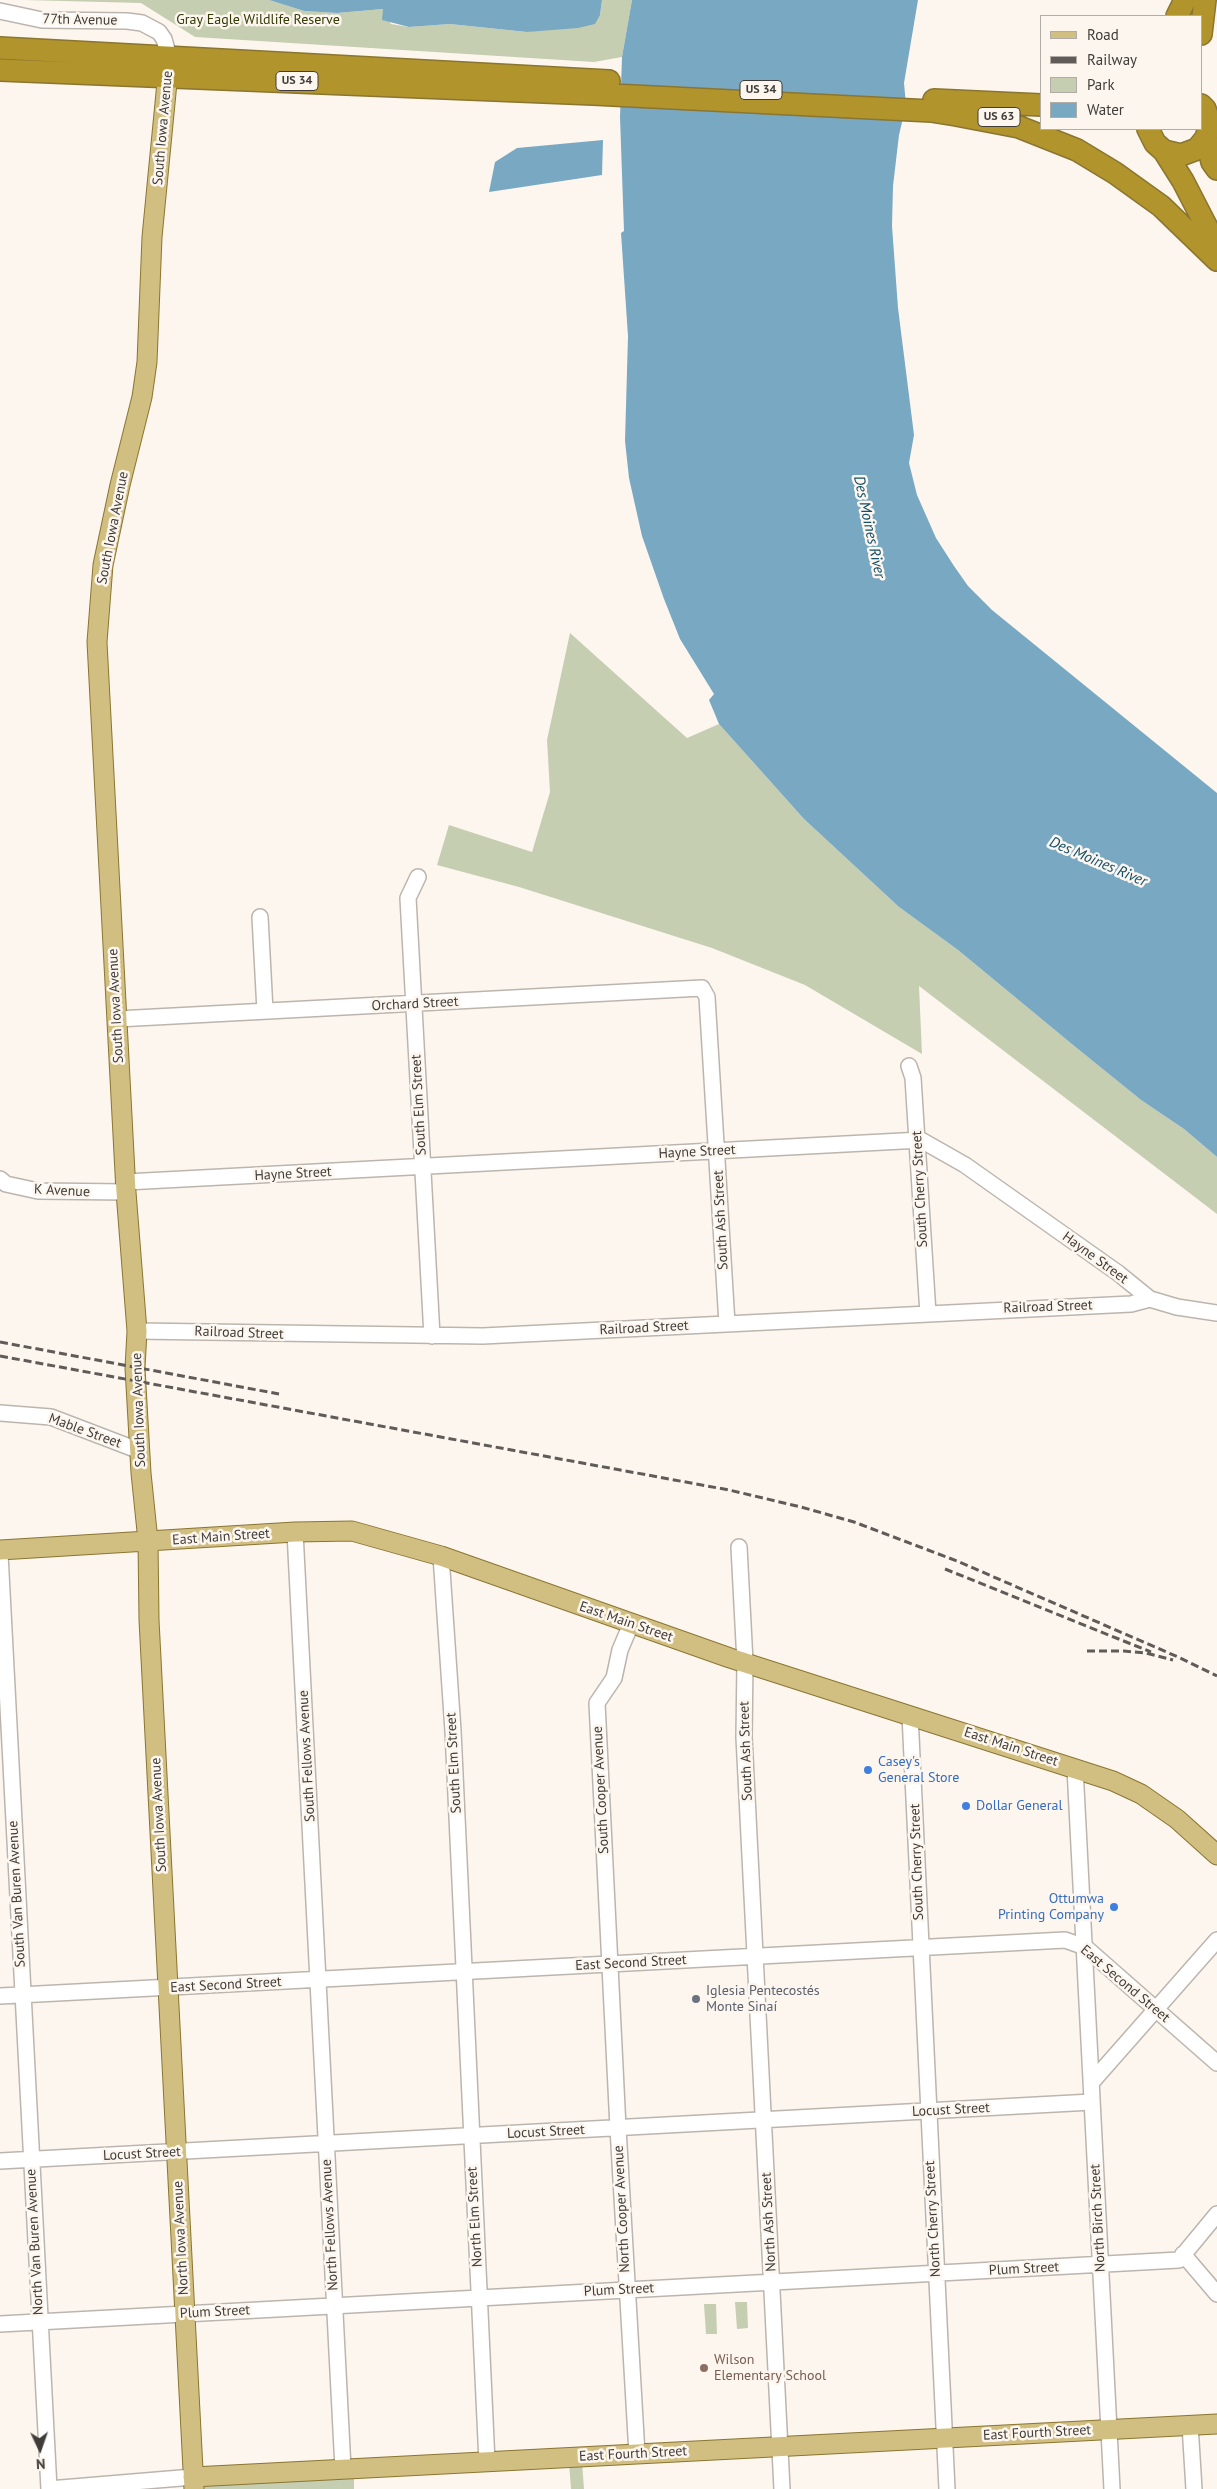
<!DOCTYPE html>
<html>
<head>
<meta charset="utf-8">
<style>
	body { margin:0 }
	#map { position:relative; width:1217px; height:2489px; overflow:hidden; background:#fdf6ee; font-family:"PT Sans",sans-serif }
	canvas { display:block }
	.legend { position:absolute; left:1040px; top:15px; width:162px; height:115px; box-sizing:border-box; background:#fdf6ee; border:1px solid #b1aca6; margin:0; padding:6px 9px; list-style:none; font-size:15px; color:#3f3c39 }
	.legend li { display:flex; align-items:center; gap:10px; height:25px }
	.legend b { width:25px; border:1px solid #b1aca6 }
	.north { position:absolute; left:15px; top:2424px; width:50px; height:50px; -webkit-text-stroke:4px #fdf6ee; paint-order:stroke; rotate:177deg; font-size:14px; font-weight:700; line-height:20px; text-align:center; color:#3f3c39 }
	.north::after { content:''; display:block; margin:auto; width:18px; height:22px; background:#3f3c39; clip-path:polygon(50% 0,100% 100%,50% 72%,0 100%) }
</style>
</head>
<body>
<div id="map">
<canvas width="1217" height="2489"></canvas>
<ul class="legend">
<li><b style="height:6px;background:#d1bf81"></b>Road</li>
<li><b style="height:6px;background:#5f5b58"></b>Railway</li>
<li><b style="height:14px;background:#c6ceb2"></b>Park</li>
<li><b style="height:14px;background:#79a8c2"></b>Water</li>
</ul>
<div class="north">N</div>
</div>
<script>
const context = document.querySelector('canvas').getContext('2d');
context.lineJoin = 'round';
function paint(path, color) {
  context.fillStyle = color;
  context.fill(path, 'evenodd');
}
function shape(rows) {
  const path = new Path2D();
  for (const r of rows) {
    path.moveTo(r[0], r[1]);
    for (let i = 2; i < r.length; i += 2) path.lineTo(r[i], r[i + 1]);
  }
  return path;
}
function stroke(path, color, width, dash) {
  context.strokeStyle = color;
  context.lineWidth = width;
  context.lineCap = dash ? 'butt' : 'round';
  context.setLineDash(dash || []);
  context.stroke(path);
}
function write(font, color, halo, rows, align = 'center') {
  context.font = font + ' "PT Sans",sans-serif';
  context.lineWidth = 5;
  context.setLineDash([]);
  context.textBaseline = 'middle';
  context.strokeStyle = halo;
  context.fillStyle = color;
  for (const [text, x, y, turn = 0] of rows) {
    context.save();
    context.translate(x, y);
    context.rotate((+turn || 0) * Math.PI / 180);
    context.textAlign = isNaN(turn) ? turn : align;
    if (halo) context.strokeText(text, 0, 0);
    context.fillText(text, 0, 0);
    context.restore();
  }
}
const green = shape([
	[24,0,269,0,304,11,337,13,383,9,391,24,409,27,450,24,527,32,600,15,602,0,632,0,622,57,594,62,195,37,141,3],
	[570,633,687,738,719,724,804,819,899,907,958,950,1073,1045,1141,1100,1184,1129,1217,1157,1217,1214,919,986,922,1054,805,985,712,948,519,887,437,865,449,825,532,852,550,792,547,740],
	[735,2302,747,2302,748,2328,737,2329],
	[704,2304,716,2304,717,2334,706,2334],
	[582,2462,584,2489,571,2489,569,2463],
	[354,2473,354,2489,202,2489,203,2484]
]);
const water = shape([
	[269,0,602,0,600,15,595,24,578,28,527,32,450,24,409,27,382,20,383,9,337,13,304,11],
	[632,0,918,0,904,83,906,105,899,135,893,186,892,226,898,308,914,435,909,463,917,495,936,538,954,566,968,586,992,610,1217,793,1217,1157,1184,1129,1141,1100,1073,1045,958,950,899,907,804,819,719,724,709,700,714,694,680,639,664,599,642,536,629,478,625,441,628,336,621,233,624,231,620,117,622,57],
	[603,140,602,175,489,192,495,162,517,148]
]);
const minor = shape([
	[0,11,42,20,127,21,142,23,159,32,164,39,169,57],
	[418,877,408,898,432,1336],
	[260,917,265,1011],
	[117,1019,702,988,707,997,727,1324],
	[909,1066,913,1078,928,1314],
	[0,1179,6,1184,38,1191,126,1192],
	[126,1182,921,1140,965,1165,1118,1273,1150,1299,1177,1307,1217,1313],
	[137,1331,483,1336,1131,1304,1150,1299],
	[0,1413,51,1417,140,1451],
	[295,1532,343,2469],
	[739,1547,745,1662,744,1737,782,2489],
	[0,1554,49,2489],
	[441,1556,453,1731,487,2462],
	[631,1624,620,1650,614,1678,597,1703,618,2128,637,2454],
	[910,1715,947,2489],
	[1075,1768,1112,2489],
	[0,1996,1065,1940,1085,1947,1217,2063],
	[1091,2083,1217,1940],
	[0,2161,1092,2102],
	[1183,2254,1217,2294],
	[0,2324,1179,2260,1217,2214],
	[1190,2425,1194,2489],
	[49,2489,193,2477]
]);
const major = shape([
	[169,62,152,237,147,362,142,397,120,485,103,565,97,642,126,1192,137,1331,135,1368,141,1473,148,1541,149,1620,194,2489],
	[0,1550,295,1532,352,1531,441,1556,730,1658,1113,1781,1141,1794,1177,1819,1217,1855],
	[193,2477,1217,2424]
]);
const highway = shape([
	[1177,16,1185,0],
	[1201,34,1205,0],
	[0,48,609,81],
	[0,70,593,94,931,111,956,115,1019,127,1077,150,1115,173,1161,206,1217,260],
	[934,100,1041,105],
	[1201,105,1205,109,1210,123,1206,138,1212,162,1217,169],
	[1148,129,1155,143,1164,151,1183,181,1217,247],
	[1164,151,1181,155,1197,149,1206,138]
]);
const rail = shape([
	[0,1342,279,1394],
	[0,1356,729,1490,801,1507,854,1522,957,1561,1178,1657,1217,1676],
	[945,1569,1151,1652],
	[1087,1651,1124,1651,1146,1653,1173,1660]
]);
const markers = [
	[868,1770,5,"#3f7fe0"],
	[966,1806,5,"#3f7fe0"],
	[1114,1907,5,"#3f7fe0"],
	[696,1999,5,"#6b7280"],
	[704,2368,5,"#8d6e63"]
];
const shields = [
	[297,81,42],
	[761,90,42],
	[999,117,42]
];
const shieldNames = [
	["US 34",297,81],
	["US 34",761,90],
	["US 63",999,117]
];
const streetNames = [
	["77th Avenue",80,20,1],
	["South Iowa Avenue",163,128,-85],
	["South Iowa Avenue",113,528,-79],
	["Orchard Street",415,1004,-3],
	["South Iowa Avenue",116,1006,-93],
	["South Elm Street",419,1105,-93],
	["Hayne Street",697,1152,-3],
	["Hayne Street",293,1174,-3],
	["South Cherry Street",920,1189,-93],
	["K Avenue",62,1191,3],
	["South Ash Street",721,1220,-93],
	["Hayne Street",1095,1258,36],
	["Railroad Street",1048,1307,-2],
	["Railroad Street",644,1328,-3],
	["Railroad Street",239,1333,2],
	["South Iowa Avenue",139,1410,-92],
	["Mable Street",85,1431,20],
	["East Main Street",221,1537,-4],
	["East Main Street",626,1622,19],
	["East Main Street",1011,1747,18],
	["South Ash Street",746,1751,-92],
	["South Fellows Avenue",307,1756,-93],
	["South Elm Street",454,1763,-93],
	["South Cooper Avenue",601,1790,-93],
	["South Iowa Avenue",159,1815,-93],
	["South Cherry Street",917,1862,-92],
	["South Van Buren Avenue",17,1894,-93],
	["East Second Street",631,1963,-3],
	["East Second Street",1125,1984,40],
	["East Second Street",226,1985,-3],
	["Locust Street",951,2110,-3],
	["Locust Street",546,2132,-3],
	["Locust Street",142,2154,-3],
	["North Cooper Avenue",622,2209,-93],
	["North Elm Street",475,2217,-93],
	["North Birch Street",1098,2218,-93],
	["North Cherry Street",933,2219,-93],
	["North Ash Street",769,2222,-93],
	["North Fellows Avenue",330,2225,-93],
	["North Iowa Avenue",181,2238,-93],
	["North Van Buren Avenue",35,2242,-93],
	["Plum Street",1024,2269,-3],
	["Plum Street",619,2290,-3],
	["Plum Street",215,2312,-3],
	["East Fourth Street",1037,2433,-3],
	["East Fourth Street",633,2454,-3]
];
const parkNames = [
	["Gray Eagle Wildlife Reserve",258,20]
];
const shopNames = [
	["Casey's",878,1762],
	["General Store",878,1778],
	["Dollar General",976,1806],
	["Ottumwa",1104,1899,"right"],
	["Printing Company",1104,1915,"right"]
];
const worshipNames = [
	["Iglesia Pentecostés",706,1991],
	["Monte Sinaí",706,2007]
];
const educationNames = [
	["Wilson",714,2360],
	["Elementary School",714,2376]
];
const waterNames = [
	["Des Moines River",869,527,78],
	["Des Moines River",1098,862,23]
];
paint(green, '#c6ceb2');
paint(water, '#79a8c2');
stroke(minor, '#bcb5ae', 18);
stroke(major, '#8a7531', 21);
stroke(highway, '#8a7531', 24);
stroke(minor, '#fff', 15);
stroke(major, '#d1bf81', 19);
stroke(highway, '#b2942d', 21);
stroke(rail, '#5f5b58', 3, [8, 4]);
for (const [x, y, r, color] of markers) {
  const dot = new Path2D();
  dot.arc(x, y, r, 0, 2 * Math.PI);
  context.fillStyle = color;
  context.fill(dot);
  stroke(dot, '#fdf6ee', 2);
}
for (const [x, y, w] of shields) {
  const box = new Path2D();
  box.roundRect(x - w / 2, y - 9.5, w, 19, 4);
  context.fillStyle = '#fdf6ee';
  context.fill(box);
  stroke(box, '#3f3c39', 1);
}
write('bold 12px', '#3f3c39', null, shieldNames);
write('14px', '#3f3c39', '#fdf6ee', streetNames);
write('14px', '#333c06', '#fdf6ee', parkNames);
write('14px', '#366cbe', '#fdf6ee', shopNames, 'left');
write('14px', '#5b616d', '#fdf6ee', worshipNames, 'left');
write('14px', '#785e54', '#fdf6ee', educationNames, 'left');
write('italic 15px', '#104e69', '#fdf6ee', waterNames);
</script>
</body>
</html>
